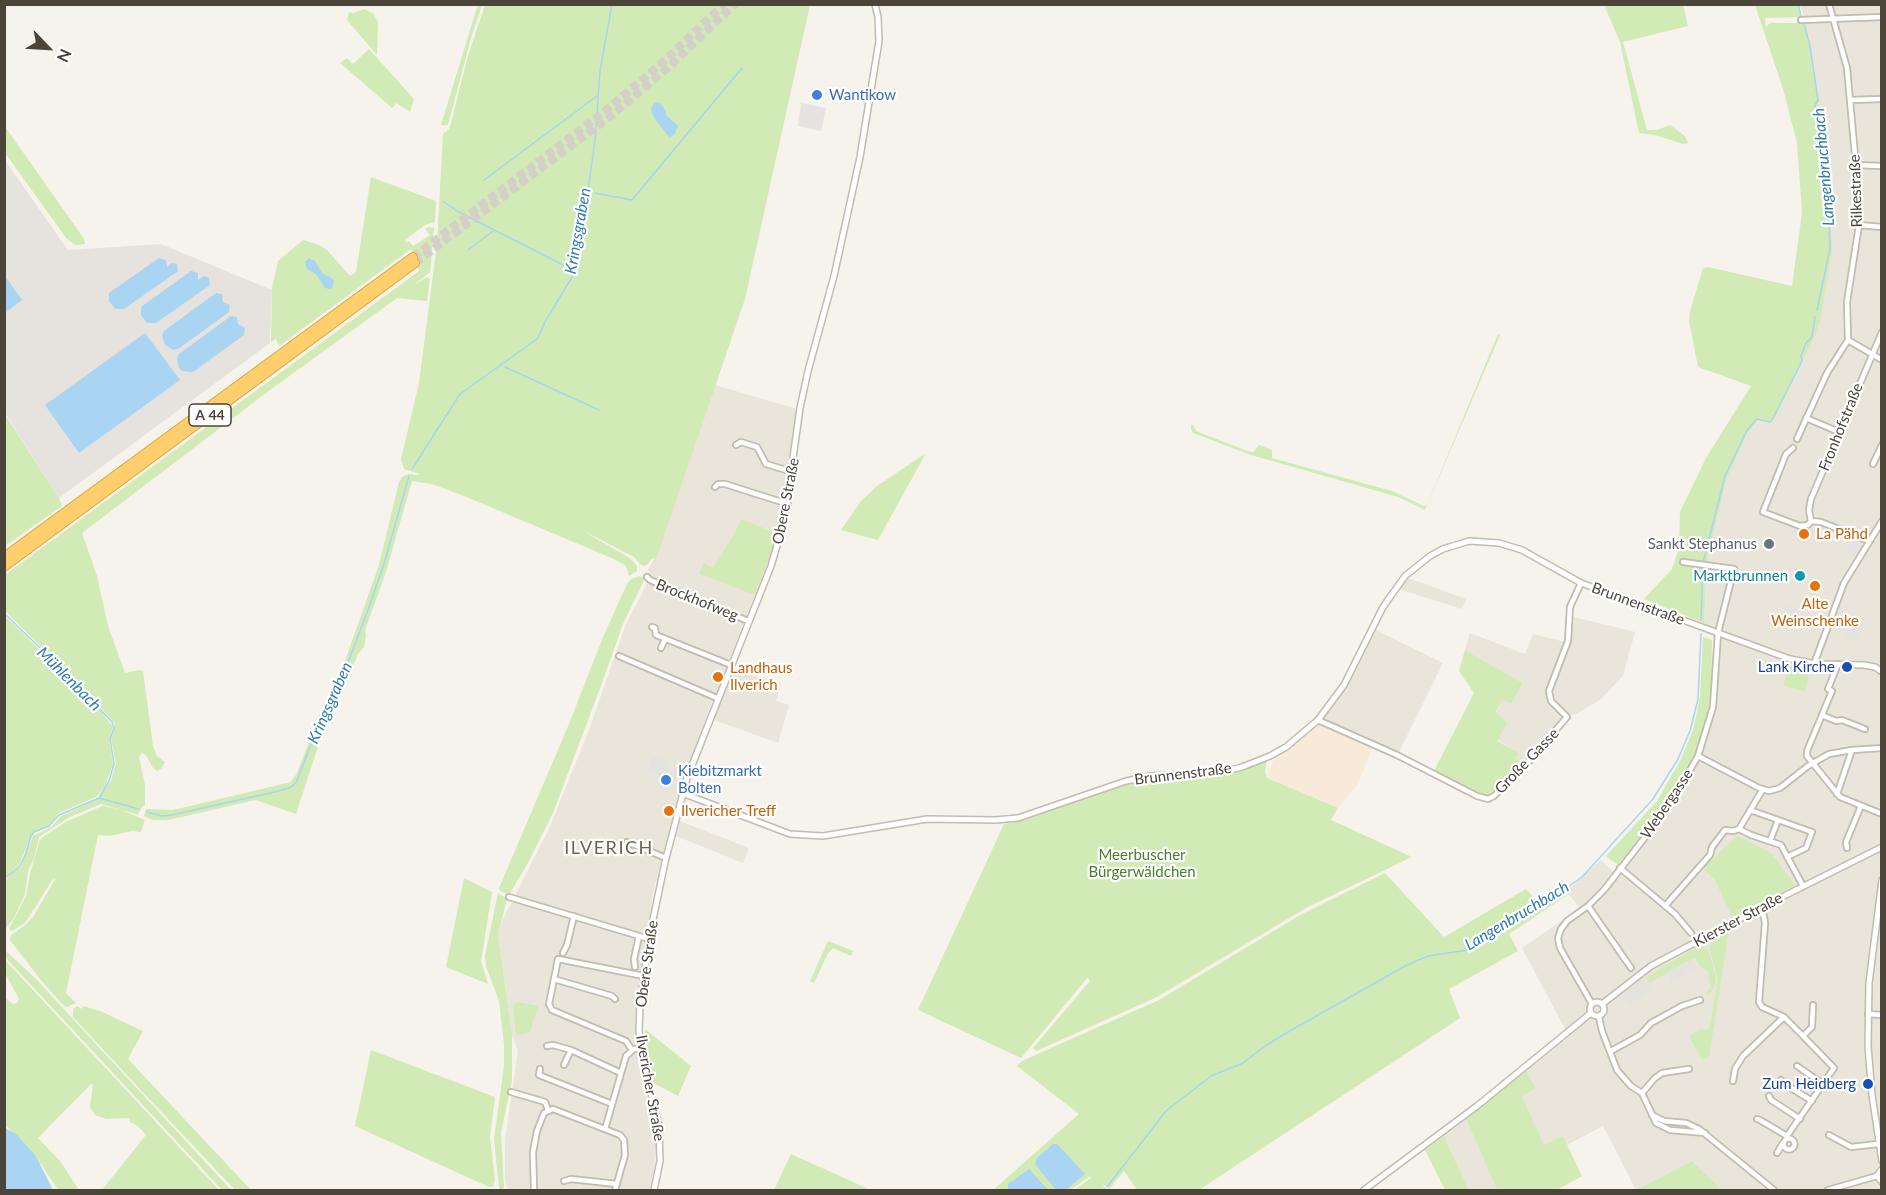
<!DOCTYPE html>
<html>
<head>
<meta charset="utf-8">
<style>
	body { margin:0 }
	#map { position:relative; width:1886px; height:1195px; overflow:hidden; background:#f6f3ec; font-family:Lato,sans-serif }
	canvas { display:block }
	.frame { position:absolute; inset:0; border:6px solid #4b4439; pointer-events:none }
	.north { position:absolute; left:18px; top:18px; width:60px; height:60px; -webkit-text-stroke:4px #fff; paint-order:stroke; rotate:115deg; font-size:16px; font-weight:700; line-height:24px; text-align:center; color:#4b4439 }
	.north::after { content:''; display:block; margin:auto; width:21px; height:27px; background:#4b4439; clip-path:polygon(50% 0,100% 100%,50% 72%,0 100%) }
</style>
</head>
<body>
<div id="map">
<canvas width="1886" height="1195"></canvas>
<div class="frame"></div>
<div class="north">N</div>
</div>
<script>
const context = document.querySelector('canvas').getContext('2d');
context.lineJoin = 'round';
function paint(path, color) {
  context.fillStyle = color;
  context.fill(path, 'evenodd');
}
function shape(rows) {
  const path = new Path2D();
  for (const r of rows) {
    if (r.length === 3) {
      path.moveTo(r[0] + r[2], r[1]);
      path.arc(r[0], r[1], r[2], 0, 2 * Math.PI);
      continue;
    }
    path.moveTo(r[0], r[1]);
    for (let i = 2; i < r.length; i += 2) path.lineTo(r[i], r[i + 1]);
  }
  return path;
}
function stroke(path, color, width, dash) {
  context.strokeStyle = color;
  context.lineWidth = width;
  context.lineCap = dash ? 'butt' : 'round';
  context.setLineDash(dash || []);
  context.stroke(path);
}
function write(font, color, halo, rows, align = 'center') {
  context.font = font + ' Lato,sans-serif';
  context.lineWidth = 4.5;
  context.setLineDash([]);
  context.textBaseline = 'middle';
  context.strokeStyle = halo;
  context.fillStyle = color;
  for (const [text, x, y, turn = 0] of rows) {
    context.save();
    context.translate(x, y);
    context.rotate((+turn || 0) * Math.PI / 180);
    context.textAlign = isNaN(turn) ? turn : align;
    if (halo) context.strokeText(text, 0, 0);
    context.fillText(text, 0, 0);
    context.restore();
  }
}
const residential = shape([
	[1800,5,1881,5,1881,1190,1722,1190,1692,1161,1636,1190,1603,1126,1567,1145,1563,1136,1544,1146,1522,1096,1536,1088,1526,1070,1569,1036,1522,948,1580,908,1566,891,1601,860,1617,875,1670,807,1691,775,1703,750,1716,708,1719,637,1704,631,1706,574,1707,560,1727,478,1747,434,1753,426,1758,420,1765,422,1774,420,1815,336,1826,142,1817,107,1806,23],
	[715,385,797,409,785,504,777,539,726,667,781,684,776,701,789,705,778,743,714,720,718,704,712,702,679,793,653,893,641,973,635,1024,636,1048,640,1070,654,1126,656,1148,654,1171,649,1190,508,1190,505,1181,505,1140,518,1051,512,1035,498,935,503,919,549,829,589,730,626,624,650,578,648,569,654,559,656,560],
	[1408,578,1466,599,1462,609,1398,589],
	[1570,616,1635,632,1623,676,1600,700,1576,714,1568,715,1524,764,1516,758,1519,753,1497,740,1496,713,1502,700,1523,683,1465,650,1470,633,1525,654,1533,634,1569,643,1571,635],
	[1374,629,1443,663,1398,754,1324,722,1323,718,1345,686],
	[680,821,749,848,743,863,676,836],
	[1466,1119,1497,1190,1469,1190,1444,1136]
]);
const commercial = shape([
	[1318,723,1373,746,1358,784,1338,808,1267,778,1274,758,1303,738]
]);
const industrial = shape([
	[4,159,68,250,161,244,272,290,270,343,59,498,5,413]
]);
const green = shape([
	[478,4,482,5,471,38,448,125,441,125],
	[485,5,810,5,745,299,656,560,652,558,648,564,644,566,640,564,634,557,580,529,631,559,637,566,637,571,629,576,626,566,614,559,464,496,432,484,412,481,385,575,365,630,366,635,364,647,358,654,342,694,328,716,296,814,256,800,168,820,152,820,144,816,146,809,173,810,291,782,297,773,319,715,337,683,378,568,399,482,402,477,408,474,417,475,420,474,404,469,401,459,419,383,437,244,443,134,449,129,451,123,467,59],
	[1604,5,1683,5,1688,26,1623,42,1647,130,1657,130,1670,125,1685,136,1688,143,1683,144,1655,135,1639,133,1620,42],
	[1755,5,1797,5,1801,17,1765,18,1766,27,1770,23,1806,23,1819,100,1817,107,1826,142,1832,249,1821,317,1815,336,1774,420,1771,423,1758,420,1753,426,1747,434,1727,478,1707,560,1704,623,1644,599,1672,569,1679,548,1680,512,1706,458,1751,386,1698,367,1689,321,1690,311,1703,268,1708,267,1792,286,1802,213,1797,143,1783,89],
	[364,9,373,13,378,22,377,55,347,20,349,12,353,13],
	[369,49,414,99,410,112,396,103,392,108,340,63,347,58,353,64],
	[4,125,84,239,85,244,76,245,67,239,5,153],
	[371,177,436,201,435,222,425,225,405,240,407,243,409,241,413,246,415,245,430,235,425,229,429,227,434,228,430,272,413,286,427,277,430,279,427,301,397,298,270,390,82,533,97,576,108,626,125,673,138,670,143,671,153,746,157,756,165,762,162,768,157,771,153,768,146,755,142,753,139,757,145,785,145,805,142,807,138,815,101,804,70,817,39,837,34,858,28,871,25,894,14,918,5,930,4,883,12,872,21,867,33,836,51,827,61,816,98,799,111,781,116,763,111,739,115,724,92,697,5,611,5,575,419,271,411,249,279,346,276,339,271,342,272,288,278,261,303,240,319,245,327,250,350,276,356,272],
	[1498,334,1500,335,1425,510,1398,497,1251,455,1193,433,1191,429,1191,425,1193,425,1196,431,1247,451,1253,452,1259,445,1272,450,1272,458,1392,491,1424,506,1427,505],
	[4,413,59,498,62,506,5,546],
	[926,453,878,540,841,530,861,501,877,486],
	[741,519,778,534,755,595,699,574,704,563,713,568,733,536],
	[639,576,645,578,623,624,599,691,553,813,528,863,509,895,500,891,499,888,569,724,603,637,627,584,631,579],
	[5,616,97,706,113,727,109,739,113,765,104,788,96,797,59,813,51,824,33,833,19,865,5,878],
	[1703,637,1712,640,1711,707,1696,754,1688,773,1669,802,1618,865,1606,856,1657,801,1681,759,1693,730,1700,697],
	[1465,650,1523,683,1511,703,1502,700,1496,712,1507,723,1497,741,1519,753,1516,758,1524,764,1499,788,1487,795,1478,795,1434,771,1474,693,1459,671],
	[1790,666,1810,670,1805,691,1783,686],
	[1267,760,1265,771,1267,778,1338,808,1331,820,1412,857,1306,908,1157,997,1036,1051,1033,1048,1090,981,1088,977,1021,1058,918,1010,1004,824,1024,820,1124,784,1155,778,1224,774],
	[103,806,121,810,145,820,141,832,132,831,110,836,98,835,66,993,76,1003,67,1007,63,1005,40,979,10,940,11,935,24,926,33,917,56,878,53,879,25,923,12,931,9,929,26,896,30,874,40,839,67,821],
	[1737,836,1771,853,1795,885,1732,917,1715,880,1703,868],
	[1385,873,1444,937,1526,889,1541,905,1570,885,1571,887,1566,891,1569,894,1509,934,1518,951,1449,989,1460,1018,1199,1190,1137,1190,1124,1171,1109,1189,1104,1185,1103,1186,1107,1190,1074,1190,1091,1178,1090,1176,1070,1190,993,1190,1079,1114,1017,1066,1022,1061,1159,1000,1302,914],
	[464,878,492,892,481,961,488,984,446,967],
	[498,893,507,899,498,935,512,1035,512,1081,501,1132,504,1188,501,1190,499,1188,494,1139,504,1066,504,1044,499,1001,486,966,485,956],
	[1729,930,1709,1057,1702,1060,1689,1036,1701,1029,1709,1030,1718,979,1709,947,1716,938,1726,933],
	[828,941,853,951,851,956,833,948,828,953,814,983,810,981],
	[1697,947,1704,947,1708,950,1716,976,1715,985,1710,994,1707,996,1706,994,1711,988,1708,972,1699,965,1695,957,1650,983,1646,977],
	[5,950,35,978,231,1190,222,1190,5,957],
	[5,960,219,1190,102,1190,146,1135,138,1126,130,1122,129,1118,106,1119,95,1115,90,1107,93,1085,91,1084,38,1138,60,1161,79,1190,58,1190,36,1156,5,1125,4,997,13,1004,17,1003,19,999,5,973],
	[518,1002,538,1006,530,1032,516,1036,513,1005],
	[78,1006,81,1009,83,1006,100,1011,143,1031,128,1059,251,1190,235,1190,136,1085,73,1017,73,1009],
	[645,1029,691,1066,678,1096,653,1083,647,1060],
	[371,1050,495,1097,490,1137,495,1180,493,1187,489,1187,355,1126],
	[1526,1070,1536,1088,1522,1096,1544,1145,1563,1136,1582,1176,1557,1190,1497,1190,1466,1119],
	[1444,1136,1469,1190,1445,1190,1425,1150],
	[791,1154,871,1190,774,1190],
	[1692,1161,1722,1190,1636,1190]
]);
const parking = shape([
	[801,103,826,108,821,131,798,126],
	[1821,524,1863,540,1855,555,1846,550,1851,539,1820,527],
	[1786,605,1824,620,1819,630,1782,615],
	[1840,610,1864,619,1857,641,1844,636,1845,632,1833,628],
	[653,756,670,762,669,767,681,771,676,783,648,771],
	[1691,959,1697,969,1688,974,1686,970,1684,970,1686,975,1671,983,1668,972],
	[1643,979,1651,989,1630,1005,1623,995]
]);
const water = shape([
	[656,102,660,103,666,111,666,115,678,126,675,133,670,138,655,119,651,111,652,106],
	[159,258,166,260,167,267,172,263,177,264,178,271,124,309,115,309,109,301,109,293],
	[309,258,315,261,322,273,331,278,334,281,333,287,330,289,325,288,316,274,307,269,305,262],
	[191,271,198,273,198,280,204,276,209,278,210,285,156,323,147,323,141,315,141,307],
	[5,276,22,300,5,313,4,313],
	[216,293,222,294,223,302,230,305,229,312,178,349,173,350,165,345,162,336,164,331],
	[231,316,237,317,238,324,245,328,244,335,193,372,183,371,179,368,177,359,179,354],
	[145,333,180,380,79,453,45,405],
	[5,1128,16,1134,36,1156,53,1190,5,1190],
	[1053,1144,1057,1144,1085,1174,1066,1190,1056,1190,1035,1164,1037,1158],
	[1029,1169,1048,1190,1008,1190,1008,1184]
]);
const stream = shape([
	[1798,4,1801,16],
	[1804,24,1810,46,1818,100,1815,105,1825,143,1829,219,1830,249,1817,310],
	[484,180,597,96],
	[595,193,632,200,742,68],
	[444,202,457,211,573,270],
	[468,250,493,231],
	[505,367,599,410],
	[412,469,460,394,537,339,546,320,574,274,588,191,595,140,600,71,612,4],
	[4,613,71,678,112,722,114,728,110,739,114,764,109,781,99,798,59,815,49,826,34,832,31,836,26,853,20,866,4,879],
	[1701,620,1703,563,1725,476,1746,432,1754,422,1757,419,1770,422,1772,420,1802,361,1801,356,1806,343,1812,337,1815,317],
	[99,798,139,809],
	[147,812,162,816,172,815,279,791,291,787,296,783,322,717,339,686,368,610,384,564,409,476],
	[1107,1187,1166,1111,1211,1076,1243,1063,1265,1046,1288,1032,1407,965,1428,956,1468,950,1506,929,1582,877,1653,799,1678,759,1690,731,1698,699,1701,634],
	[1103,1190,1105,1189]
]);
const motorwayTunnel = shape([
	[413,257,606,110,664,61,724,4],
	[415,263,611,116,670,66,735,4]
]);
const minor = shape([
	[1829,4,1847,68,1859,199,1859,225,1847,302,1848,340,1882,360],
	[1801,20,1882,17],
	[1850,100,1882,99],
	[1856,165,1882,166],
	[1859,225,1882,227],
	[1806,418,1839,432],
	[1797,439,1827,373,1848,340],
	[736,445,741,442,757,447,766,464,793,472],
	[1793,448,1786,454,1763,512,1800,526,1808,525,1811,521],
	[1873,464,1882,445],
	[715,487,718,484,725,484,788,504],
	[1869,541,1821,522,1811,521,1809,510,1811,499,1882,332],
	[647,577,650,580,748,621],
	[652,627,655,628,656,635,731,665],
	[661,648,665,639],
	[619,656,717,698],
	[1814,664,1844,583,1882,521],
	[1822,715,1832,691,1828,689,1838,664],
	[1318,720,1397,755,1477,796,1488,799,1494,796,1526,765,1567,717,1551,701,1549,691,1568,641,1570,607,1581,583],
	[1865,729,1842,720,1836,721,1822,715,1807,751,1807,756,1840,797,1882,814],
	[1698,756,1759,788,1769,791,1780,788,1808,766,1829,754,1852,750,1882,748],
	[1837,794,1852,750],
	[1750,810,1812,832,1806,848,1787,857],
	[1739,829,1751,835,1781,845,1803,886],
	[1770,841,1778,820],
	[627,842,666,858],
	[1847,848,1846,842,1861,806],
	[1620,868,1675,914,1691,933],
	[509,897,649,939],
	[1588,906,1631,968],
	[1665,906,1710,855,1712,847,1725,830,1733,831,1739,829,1763,789],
	[1762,907,1765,923,1759,1002,1762,1007,1784,1017,1803,1036,1812,1027,1813,1005],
	[563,953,567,945,574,916],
	[635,967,634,959,639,936],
	[554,979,612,996,615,999],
	[1592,1004,1560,948,1558,938,1561,929,1567,921,1588,906,1604,890,1670,805,1698,756,1713,707,1718,633,1734,569,1683,562],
	[1868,1014,1882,1015],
	[1599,1017,1602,1031,1617,1070,1631,1086,1642,1093,1656,1123,1670,1130,1705,1133],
	[547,1046,553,1045,571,1050],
	[632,1050,626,1041,552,1010,549,1004,558,959,644,976],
	[1611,1051,1640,1035,1651,1023,1682,1006,1700,1000],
	[564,1065,571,1050,621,1073],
	[1797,1066,1823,1084],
	[540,1069,539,1075,612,1104],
	[1781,1080,1783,1083,1812,1101],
	[1733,1081,1735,1069,1743,1056,1784,1017],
	[511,1092,545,1102,548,1110],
	[1642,1093,1655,1078,1662,1073,1689,1069],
	[1769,1096,1771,1100,1800,1119],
	[1652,1115,1664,1121,1686,1123,1699,1129,1774,1190],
	[1757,1119,1760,1120,1787,1136,1834,1068,1803,1036],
	[605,1129,626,1056,634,1049,641,1048],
	[1829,1135,1851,1147,1878,1144],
	[1789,1144,5.5],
	[1777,1153,1783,1143],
	[564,1181,571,1179,617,1184],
	[534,1190,533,1152,537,1131,544,1113,553,1109,620,1135,624,1140,625,1155,615,1190],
	[1828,1190,1877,1176]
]);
const tertiary = shape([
	[682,793,790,834,823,836,927,819,995,820,1018,818,1126,781,1151,776,1223,772,1242,767,1270,756,1286,747,1318,720,1344,685,1383,607,1405,576,1430,556,1443,549,1469,541,1499,543,1522,550,1581,583,1790,659,1816,664,1864,665,1875,667,1882,672],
	[1882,880,1869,983,1868,1046,1872,1095,1882,1161],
	[1597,1009,7],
	[1602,1004,1651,966,1762,907,1882,847],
	[1882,1169,1877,1176,1882,1182],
	[654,1190,660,1161,659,1127,642,1055,639,1030,640,1006,649,939,665,862,687,778,771,566,784,522,800,408,808,371,834,276,860,157,879,41,878,17,875,4],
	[1364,1190,1477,1106,1591,1013]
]);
const motorway = shape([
	[4,557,413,257],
	[4,567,415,263]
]);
const markers = [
	[817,95,6,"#3f7fe0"],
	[1804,534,6,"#e8710a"],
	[1769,544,6,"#6b7280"],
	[1800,576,6,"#0f9aa8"],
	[1815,586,6,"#e8710a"],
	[1847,667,6,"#1a4fb4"],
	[718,677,6,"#e8710a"],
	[666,780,6,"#3f7fe0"],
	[669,811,6,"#e8710a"],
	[1868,1084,6,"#1a4fb4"]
];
const shields = [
	[210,415,42]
];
const shieldNames = [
	["A 44",210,415]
];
const shopNames = [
	["Wantikow",829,95],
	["Kiebitzmarkt",678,771],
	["Bolten",678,788]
];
const streetNames = [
	["Rilkestraße",1856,191,-92],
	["Fronhofstraße",1841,427,-68],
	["Obere Straße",786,501,-79],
	["Brockhofweg",697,600,22],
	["Brunnenstraße",1638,604,20],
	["Große Gasse",1527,761,-46],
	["Brunnenstraße",1183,774,-7],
	["Webergasse",1667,804,-56],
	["Kierster Straße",1738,920,-28],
	["Obere Straße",647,964,-82],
	["Ilvericher Straße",650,1088,80]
];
const foodNames = [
	["La Pähd",1816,534],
	["Alte",1815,604,"center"],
	["Weinschenke",1815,621,"center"],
	["Landhaus",730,668],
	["Ilverich",730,685],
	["Ilvericher Treff",681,811]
];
const worshipNames = [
	["Sankt Stephanus",1757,544]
];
const cultureNames = [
	["Marktbrunnen",1788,576]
];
const transitNames = [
	["Lank Kirche",1835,667],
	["Zum Heidberg",1856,1084]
];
const parkNames = [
	["Meerbuscher",1142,855],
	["Bürgerwäldchen",1142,872]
];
const waterNames = [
	["Langenbruchbach",1824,167,-95],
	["Kringsgraben",578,231,-80],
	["Mühlenbach",69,679,45],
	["Kringsgraben",330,703,-66],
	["Langenbruchbach",1517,916,-31]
];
const quarterNames = [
	["ILVERICH",609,848]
];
paint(residential, '#eae5da');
paint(commercial, '#f7ead8');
paint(industrial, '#e6e2dd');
paint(green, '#d2eab5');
paint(parking, '#e5e3e0');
paint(water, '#a9d4f2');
stroke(stream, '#a9d4f2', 1.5);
stroke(motorwayTunnel, '#d4d0c8', 8, [8, 4]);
stroke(minor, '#c2bbae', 8);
stroke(tertiary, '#c2bbae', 8);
stroke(motorway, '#e0a43c', 10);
stroke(minor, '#fff', 4.5);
stroke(tertiary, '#fff', 5);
stroke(motorway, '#ffcf6e', 8);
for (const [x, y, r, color] of markers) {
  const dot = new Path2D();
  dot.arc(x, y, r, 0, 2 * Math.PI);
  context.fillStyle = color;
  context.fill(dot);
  stroke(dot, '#fff', 2);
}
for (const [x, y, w] of shields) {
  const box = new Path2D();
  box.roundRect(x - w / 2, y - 11, w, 22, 4.5);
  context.fillStyle = '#fff';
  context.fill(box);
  stroke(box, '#4b4439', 1.5);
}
write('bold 14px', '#4b4439', null, shieldNames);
write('15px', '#366cbe', '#fff', shopNames, 'left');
write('15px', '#4b4439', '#fff', streetNames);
write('15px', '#c56008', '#fff', foodNames, 'left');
write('15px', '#5b616d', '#fff', worshipNames, 'right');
write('15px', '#0d838f', '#fff', cultureNames, 'right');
write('15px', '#164399', '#fff', transitNames, 'right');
write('15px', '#4a7f2a', '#fff', parkNames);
write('italic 16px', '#2e7ab2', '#fff', waterNames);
context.letterSpacing = '1.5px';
write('18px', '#6e6250', '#fff', quarterNames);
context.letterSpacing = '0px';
</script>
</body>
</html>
